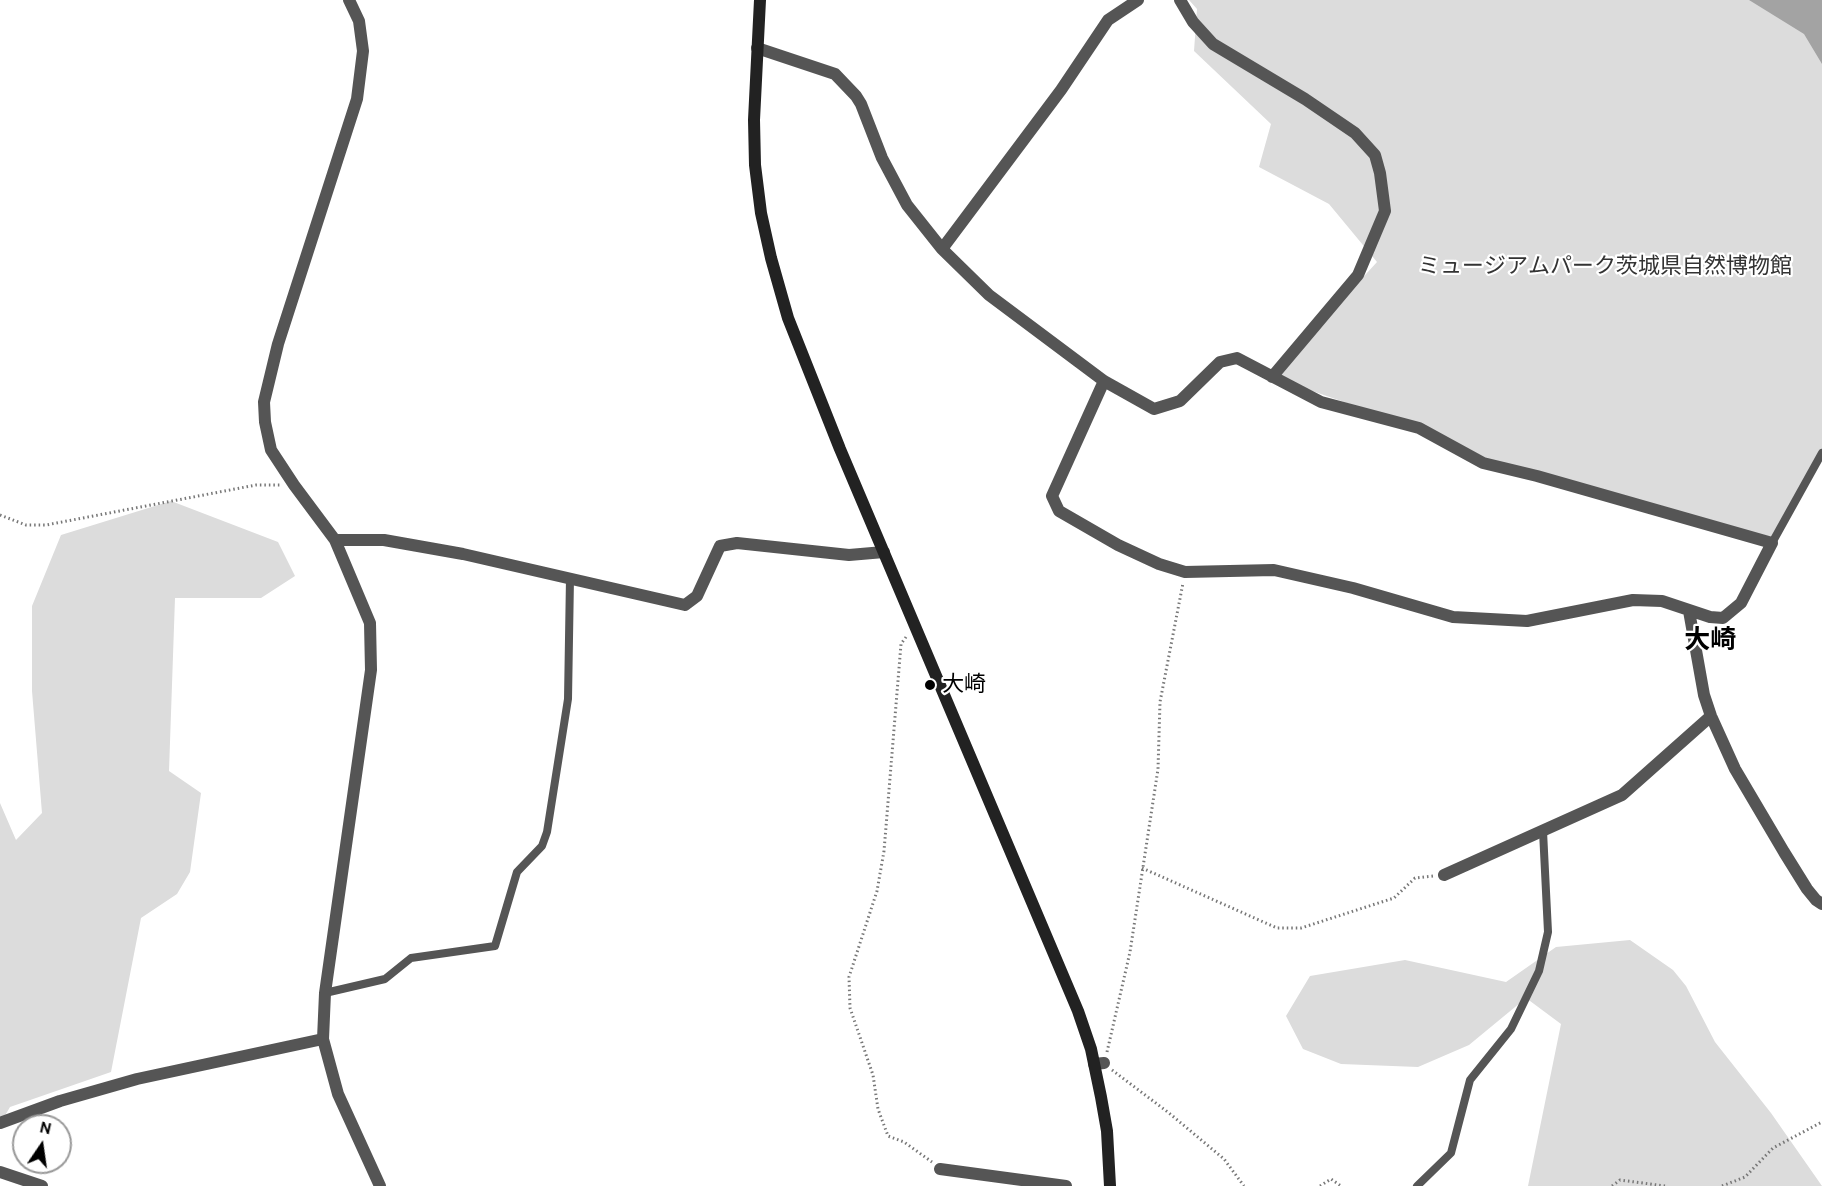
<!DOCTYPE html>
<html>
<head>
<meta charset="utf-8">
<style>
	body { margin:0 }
	#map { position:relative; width:1822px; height:1186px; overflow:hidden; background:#fff; font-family:Cabin,sans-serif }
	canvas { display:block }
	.north { position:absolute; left:12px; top:1114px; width:60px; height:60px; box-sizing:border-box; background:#fff; border:2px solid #999; border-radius:50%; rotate:13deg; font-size:16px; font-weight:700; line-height:24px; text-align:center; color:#000 }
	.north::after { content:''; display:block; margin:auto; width:21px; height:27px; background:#000; clip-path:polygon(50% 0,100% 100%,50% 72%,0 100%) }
</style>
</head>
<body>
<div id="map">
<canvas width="1822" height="1186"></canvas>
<div class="north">N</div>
</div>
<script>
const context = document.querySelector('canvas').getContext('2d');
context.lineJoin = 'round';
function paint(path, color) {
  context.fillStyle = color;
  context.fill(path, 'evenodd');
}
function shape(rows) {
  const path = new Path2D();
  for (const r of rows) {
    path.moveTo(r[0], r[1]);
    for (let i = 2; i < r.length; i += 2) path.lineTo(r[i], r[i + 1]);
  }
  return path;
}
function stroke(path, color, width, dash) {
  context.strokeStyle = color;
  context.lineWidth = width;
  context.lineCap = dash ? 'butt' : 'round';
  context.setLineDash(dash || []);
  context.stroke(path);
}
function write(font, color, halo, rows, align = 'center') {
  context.font = font + ' Cabin,"Noto Sans JP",sans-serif';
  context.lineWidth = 4.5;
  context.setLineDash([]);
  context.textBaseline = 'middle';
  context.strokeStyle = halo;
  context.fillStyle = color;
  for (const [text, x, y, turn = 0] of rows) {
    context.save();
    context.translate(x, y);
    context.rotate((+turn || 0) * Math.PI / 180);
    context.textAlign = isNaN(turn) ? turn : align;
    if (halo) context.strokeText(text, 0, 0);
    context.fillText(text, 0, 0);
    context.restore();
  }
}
const green = shape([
	[1189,0,1822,0,1822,453,1772,543,1483,463,1419,428,1272,377,1377,262,1329,204,1259,167,1271,124,1194,51,1197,9],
	[171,501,278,542,295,576,261,598,175,598,169,771,201,793,190,872,177,894,141,918,111,1072,10,1107,0,1124,0,803,16,840,42,813,32,691,32,606,61,535],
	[1630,940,1673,970,1686,986,1715,1042,1771,1113,1822,1186,1528,1186,1561,1024,1526,998,1469,1045,1418,1067,1341,1064,1303,1049,1286,1016,1310,976,1405,960,1506,982,1556,947]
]);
const water = shape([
	[1749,0,1822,0,1822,64,1804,34]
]);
const path = shape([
	[0,515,26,525,46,525,256,485,280,485],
	[906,637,901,644,884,851,877,891,849,977,850,1008,873,1075,878,1109,888,1136,904,1142,932,1162],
	[1142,868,1277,928,1301,928,1394,898,1415,878,1433,876],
	[1107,1052,1130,952,1158,769,1160,702,1183,583],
	[1112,1070,1169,1113,1224,1159,1244,1186],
	[1320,1186,1331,1179,1341,1186],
	[1612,1186,1620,1180,1665,1186],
	[1722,1186,1745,1177,1773,1148,1822,1122]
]);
const lane = shape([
	[1772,543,1822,453],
	[325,993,385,979,411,958,495,946,517,872,542,846,547,832,568,699,570,578],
	[1417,1186,1451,1153,1470,1080,1511,1029,1539,971,1548,932,1543,831]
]);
const street = shape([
	[349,0,359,21,363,51,357,99,278,344,264,402,265,422,271,450,294,485,335,540,370,623,371,670,325,993,323,1039,338,1094,380,1186],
	[1180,0,1193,22,1213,44,1305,99,1355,133,1375,155,1380,173,1385,211,1358,275,1272,377],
	[757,48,835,74,856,96,861,104,882,158,907,205,942,249,989,295,1104,381,1154,409,1180,401,1220,362,1237,358,1321,402,1419,428,1483,463,1537,476,1772,543,1741,603,1723,618,1710,617,1662,601,1633,600,1527,621,1453,617,1353,588,1274,570,1185,572,1159,564,1118,545,1059,511,1052,496,1104,381],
	[942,249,1061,90,1108,20,1138,0],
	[335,540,384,540,463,554,685,605,697,596,720,546,737,543,849,555,884,552],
	[1689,611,1704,695,1711,716,1735,769,1784,852,1807,889,1816,900,1822,904],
	[1444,875,1622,795,1711,716],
	[1094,1064,1104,1063],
	[0,1123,60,1101,137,1079,323,1039],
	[940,1169,1066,1186],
	[0,1172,42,1186]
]);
const secondary = shape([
	[760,0,754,120,755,165,761,213,771,258,788,318,840,449,1078,1011,1091,1049,1101,1097,1107,1131,1110,1186]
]);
const markers = [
	[930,685,6,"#000"]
];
const parkNames = [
	["ミュージアムパーク茨城県自然博物館",1605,267]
];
const poiNames = [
	["大崎",942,685]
];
const quarterNames = [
	["大崎",1710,640]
];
paint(green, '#dcdcdc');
paint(water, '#a3a3a3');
stroke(path, '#777', 3, [1.5, 3]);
stroke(lane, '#555', 8);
stroke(street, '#555', 12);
stroke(secondary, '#222', 12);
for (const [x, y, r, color] of markers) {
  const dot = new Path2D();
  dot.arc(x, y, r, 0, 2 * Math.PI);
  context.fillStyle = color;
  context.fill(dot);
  stroke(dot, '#fff', 2);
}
write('22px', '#333', '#fff', parkNames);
write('22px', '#000', '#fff', poiNames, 'left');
write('bold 26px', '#000', '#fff', quarterNames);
</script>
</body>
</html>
